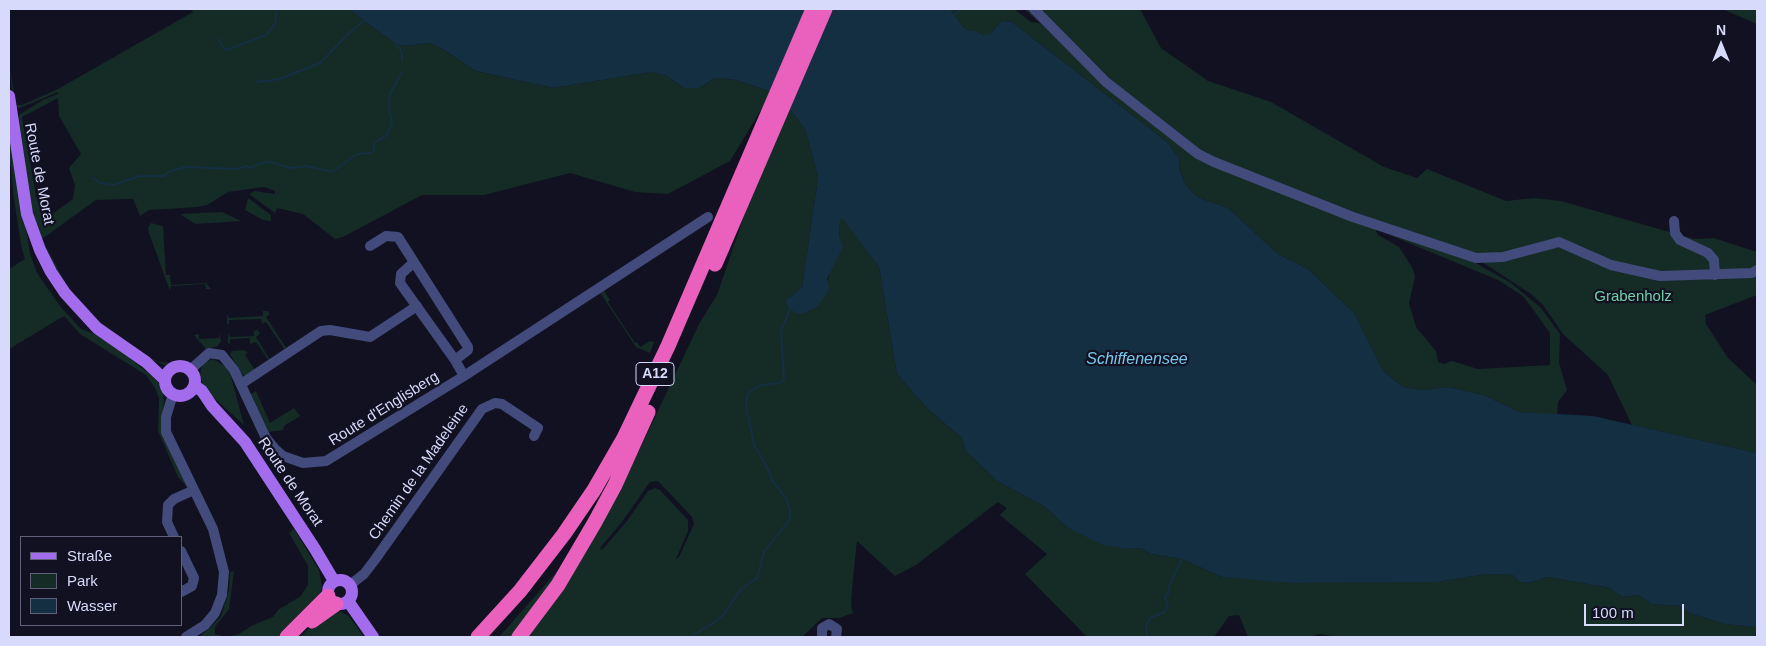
<!DOCTYPE html>
<html>
<head>
<meta charset="utf-8">
<style>
	body { margin:0 }
	#map { position:relative; width:1766px; height:646px; overflow:hidden; background:#112; font-family:Helvetica,sans-serif }
	canvas { display:block }
	.frame { position:absolute; inset:0; border:10px solid #d7dafa; pointer-events:none }
	.legend { position:absolute; left:20px; top:536px; width:162px; height:90px; box-sizing:border-box; background:#112; border:1px solid #606178; margin:0; padding:6px 9px; list-style:none; font-size:15px; color:#d7dafa }
	.legend li { display:flex; align-items:center; gap:10px; height:25px }
	.legend b { width:25px; border:1px solid #606178 }
	.north { position:absolute; left:1696px; top:20px; width:50px; height:50px; -webkit-text-stroke:4px #112; paint-order:stroke; rotate:0deg; font-size:14px; font-weight:700; line-height:20px; text-align:center; color:#d7dafa }
	.north::after { content:''; display:block; margin:auto; width:18px; height:22px; background:#d7dafa; clip-path:polygon(50% 0,100% 100%,50% 72%,0 100%) }
	.scale { position:absolute; left:1584px; top:604px; width:100px; height:22px; box-sizing:border-box; border:2px solid #d7dafa; border-top:0; padding-left:6px; font-size:15px; line-height:18px; white-space:nowrap; color:#d7dafa; -webkit-text-stroke:4px #112; paint-order:stroke }
</style>
</head>
<body>
<div id="map">
<canvas width="1766" height="646"></canvas>
<div class="frame"></div>
<ul class="legend">
<li><b style="height:6px;background:#a36cec"></b>Straße</li>
<li><b style="height:14px;background:#152b26"></b>Park</li>
<li><b style="height:14px;background:#142f42"></b>Wasser</li>
</ul>
<div class="north">N</div>
<div class="scale">100 m</div>
</div>
<script>
const context = document.querySelector('canvas').getContext('2d');
context.lineJoin = 'round';
function paint(path, color) {
  context.fillStyle = color;
  context.fill(path, 'evenodd');
}
function shape(rows) {
  const path = new Path2D();
  for (const r of rows) {
    if (r.length === 3) {
      path.moveTo(r[0] + r[2], r[1]);
      path.arc(r[0], r[1], r[2], 0, 2 * Math.PI);
      continue;
    }
    path.moveTo(r[0], r[1]);
    for (let i = 2; i < r.length; i += 2) path.lineTo(r[i], r[i + 1]);
  }
  return path;
}
function stroke(path, color, width, dash) {
  context.strokeStyle = color;
  context.lineWidth = width;
  context.lineCap = dash ? 'butt' : 'round';
  context.setLineDash(dash || []);
  context.stroke(path);
}
function write(font, color, halo, rows, align = 'center') {
  context.font = font + ' Helvetica,sans-serif';
  context.lineWidth = 4.5;
  context.setLineDash([]);
  context.textBaseline = 'middle';
  context.strokeStyle = halo;
  context.fillStyle = color;
  for (const [text, x, y, turn = 0] of rows) {
    context.save();
    context.translate(x, y);
    context.rotate((+turn || 0) * Math.PI / 180);
    context.textAlign = isNaN(turn) ? turn : align;
    if (halo) context.strokeText(text, 0, 0);
    context.fillText(text, 0, 0);
    context.restore();
  }
}
const green = shape([
	[192,9,348,9,396,44,405,46,428,43,441,48,476,71,553,88,651,72,667,76,684,88,699,88,715,78,736,80,772,92,730,161,668,194,635,192,570,173,484,195,422,195,343,237,335,239,303,214,277,208,275,213,249,194,255,191,275,194,275,191,264,187,228,192,207,205,198,207,149,210,140,216,133,199,96,200,42,239,69,290,95,318,145,355,159,362,172,363,165,365,145,357,94,320,68,291,44,251,27,198,16,121,20,114,45,99,58,94,58,92,20,108,14,108,9,63,16,105,22,105,58,89,193,12],
	[58,98,59,116,81,154,69,168,75,185,73,199,44,220,36,196,22,117],
	[950,9,1014,9,1031,22,1040,23,1024,9,1030,9,1197,156,1375,229,1378,235,1399,247,1413,269,1415,277,1409,303,1416,327,1436,351,1438,362,1444,364,1452,361,1478,369,1550,365,1550,333,1523,296,1498,280,1380,231,1472,261,1511,283,1541,308,1560,334,1559,363,1567,390,1558,402,1557,415,1519,412,1484,395,1448,387,1422,390,1403,387,1383,371,1354,313,1308,269,1278,254,1228,208,1197,197,1185,184,1179,168,1179,158,1167,142,1012,22,1002,21,989,35,983,35,976,31,970,31,964,28],
	[1039,9,1140,9,1161,48,1208,81,1271,102,1384,167,1417,178,1427,169,1506,201,1534,198,1561,201,1694,239,1714,238,1757,252,1757,295,1705,315,1706,324,1728,358,1757,385,1757,453,1632,425,1608,375,1563,334,1543,305,1531,294,1482,262,1482,256,1380,222,1201,152,1131,99],
	[1722,9,1757,9,1757,24],
	[788,107,806,131,818,178,802,289,785,301,796,313,805,313,817,307,829,276,839,237,840,221,843,218,879,267,897,374,928,409,962,438,966,451,997,481,1044,506,1068,528,1128,549,1141,548,1151,554,1182,559,1222,577,1437,582,1487,574,1513,575,1520,582,1528,583,1548,577,1610,588,1622,597,1639,595,1651,604,1680,606,1689,613,1725,624,1757,627,1757,637,1338,637,1320,634,1310,637,1248,637,1239,615,1229,616,1214,637,1087,637,1025,574,1047,554,1000,515,1007,508,998,502,916,565,895,576,857,541,853,578,851,606,853,613,839,618,822,618,802,637,499,637,552,577,590,539,638,453,699,324,717,295,753,190],
	[658,481,692,517,694,524,679,557,676,559,688,531,688,520,660,490,655,488,648,491,627,521,602,550,600,548,622,522,650,482],
	[9,118,30,254,37,273,60,306,81,329,103,337,156,379,163,392,164,402,161,421,187,483,187,487,178,477,158,431,159,398,155,388,146,375,80,334,64,316,9,349,9,269,25,259,22,250,14,200,9,149],
	[248,198,271,215,271,221,263,220,245,210],
	[222,212,241,221,195,224,180,214],
	[151,223,163,226,166,275,170,275,171,285,206,283,211,289,206,289,205,284,171,286,170,291,149,233,148,227],
	[599,291,604,291,610,300,608,302,635,343,637,342,640,347,650,341,654,342,650,353,636,347],
	[263,311,267,311,270,314,266,317,287,349,285,350,266,322,262,324,261,319,229,320,229,325,227,324,227,314,229,318,263,316],
	[258,330,260,334,256,337,270,360,269,361,256,342,250,344,250,338,230,339,230,344,228,343,228,333,230,337,254,336,254,331],
	[219,333,221,341,218,346,206,349,194,335,199,334,199,339,219,338],
	[243,350,248,352,245,355,255,370,246,376,242,375,230,354,232,351],
	[213,359,226,367,230,373,244,425,204,389,200,375,201,368,205,362],
	[256,391,270,423,294,408,300,416,284,426,283,430,269,432,251,394],
	[294,529,319,570,322,586,321,592,282,637,199,637,213,625,221,616,229,590,230,572,234,571,229,609,215,627,215,634,226,637,239,634,253,625,273,617,278,610,301,596,308,585,308,566,289,533],
	[337,610,349,616,364,637,300,637,320,618]
]);
const water = shape([
	[348,9,950,9,964,28,970,31,976,31,983,35,989,35,1002,21,1012,22,1167,142,1179,158,1179,168,1185,184,1197,197,1228,208,1278,254,1308,269,1354,313,1383,371,1403,387,1422,390,1448,387,1484,395,1519,412,1593,416,1757,453,1757,627,1725,624,1689,613,1680,606,1651,604,1639,595,1622,597,1610,588,1548,577,1528,583,1520,582,1513,575,1487,574,1437,582,1293,583,1222,577,1182,559,1151,554,1141,548,1128,549,1103,545,1068,528,1044,506,997,481,966,451,962,438,928,409,897,374,879,267,843,219,840,221,839,237,843,247,827,279,829,289,817,307,805,313,796,313,790,309,785,301,802,288,818,178,806,131,788,107,772,92,736,80,715,78,699,88,684,88,667,76,651,72,553,88,476,71,441,48,428,43,405,46,396,44]
]);
const stream = shape([
	[955,15,961,9],
	[219,39,224,49,227,50,266,35,275,24,277,9],
	[396,44,402,52,402,61],
	[257,82,280,79,320,63,349,33,365,20],
	[93,178,100,183,114,185,139,176,165,176,168,172,185,167,237,169,247,166,250,168,261,163,271,162,290,168,307,166,332,172,357,154,371,153,374,151,374,143,387,135,392,123,388,104,390,94,402,72],
	[690,637,715,622,724,614,741,589,757,578,764,552,790,519,790,509,786,498,773,482,765,463,754,445,746,405,748,393,760,385,780,383,784,380,781,331,790,309],
	[1147,637,1146,626,1150,618,1164,612,1168,606,1165,596,1168,594,1169,586,1182,559]
]);
const minor = shape([
	[1034,9,1106,82,1198,154,1214,162,1353,217,1476,258,1503,257,1559,242,1611,265,1660,276,1752,273,1757,270],
	[1674,221,1675,233,1680,240,1708,253,1714,260,1715,275],
	[370,246,386,236,398,237,468,347,468,350,455,360],
	[413,263,401,274,400,283,455,360,464,376],
	[190,370,209,353,222,355,234,370,266,438,275,449,283,456,303,463,326,461,464,376,708,217],
	[241,384,321,331,330,330,370,337,417,306],
	[173,394,166,417,166,432,213,529,224,572,222,595,215,613,205,625,186,637],
	[174,537,167,522,168,505,174,499,194,490],
	[181,551,194,578,192,586,181,592],
	[350,585,364,574,374,561,482,409,495,403,502,404,538,428,534,436],
	[822,637,822,628,829,624,837,629,836,637]
]);
const major = shape([
	[9,96,27,214,40,250,51,272,65,293,97,328,146,362,165,380],
	[180,381,15],
	[195,386,202,391,212,406,245,442,315,549,334,581],
	[340,592,12],
	[348,601,373,637]
]);
const highway = shape([
	[715,264,825,9],
	[312,621,336,604],
	[287,637,328,596],
	[478,637,520,591,564,534,594,490,624,438,668,346,813,9],
	[519,637,558,585,595,522,615,485,648,412]
]);
const shields = [
	[655,374,38]
];
const shieldNames = [
	["A12",655,374]
];
const streetNames = [
	["Route de Morat",39,174,79],
	["Route d'Englisberg",384,409,-32],
	["Chemin de la Madeleine",419,472,-55],
	["Route de Morat",290,482,56]
];
const parkNames = [
	["Grabenholz",1633,297]
];
const waterNames = [
	["Schiffenensee",1137,360]
];
paint(green, '#152b26');
paint(water, '#142f42');
stroke(stream, '#142f42', 2);
stroke(minor, '#424b7b', 10);
stroke(major, '#a36cec', 12);
stroke(highway, '#ea61bd', 15);
for (const [x, y, w] of shields) {
  const box = new Path2D();
  box.roundRect(x - w / 2, y - 11.5, w, 23, 4);
  context.fillStyle = '#112';
  context.fill(box);
  stroke(box, '#d7dafa', 1);
}
write('bold 14px', '#d7dafa', null, shieldNames);
write('15px', '#d7dafa', '#112', streetNames);
write('15px', '#6cd1a4', '#112', parkNames);
write('italic 16px', '#72cbed', '#112', waterNames);
</script>
</body>
</html>
